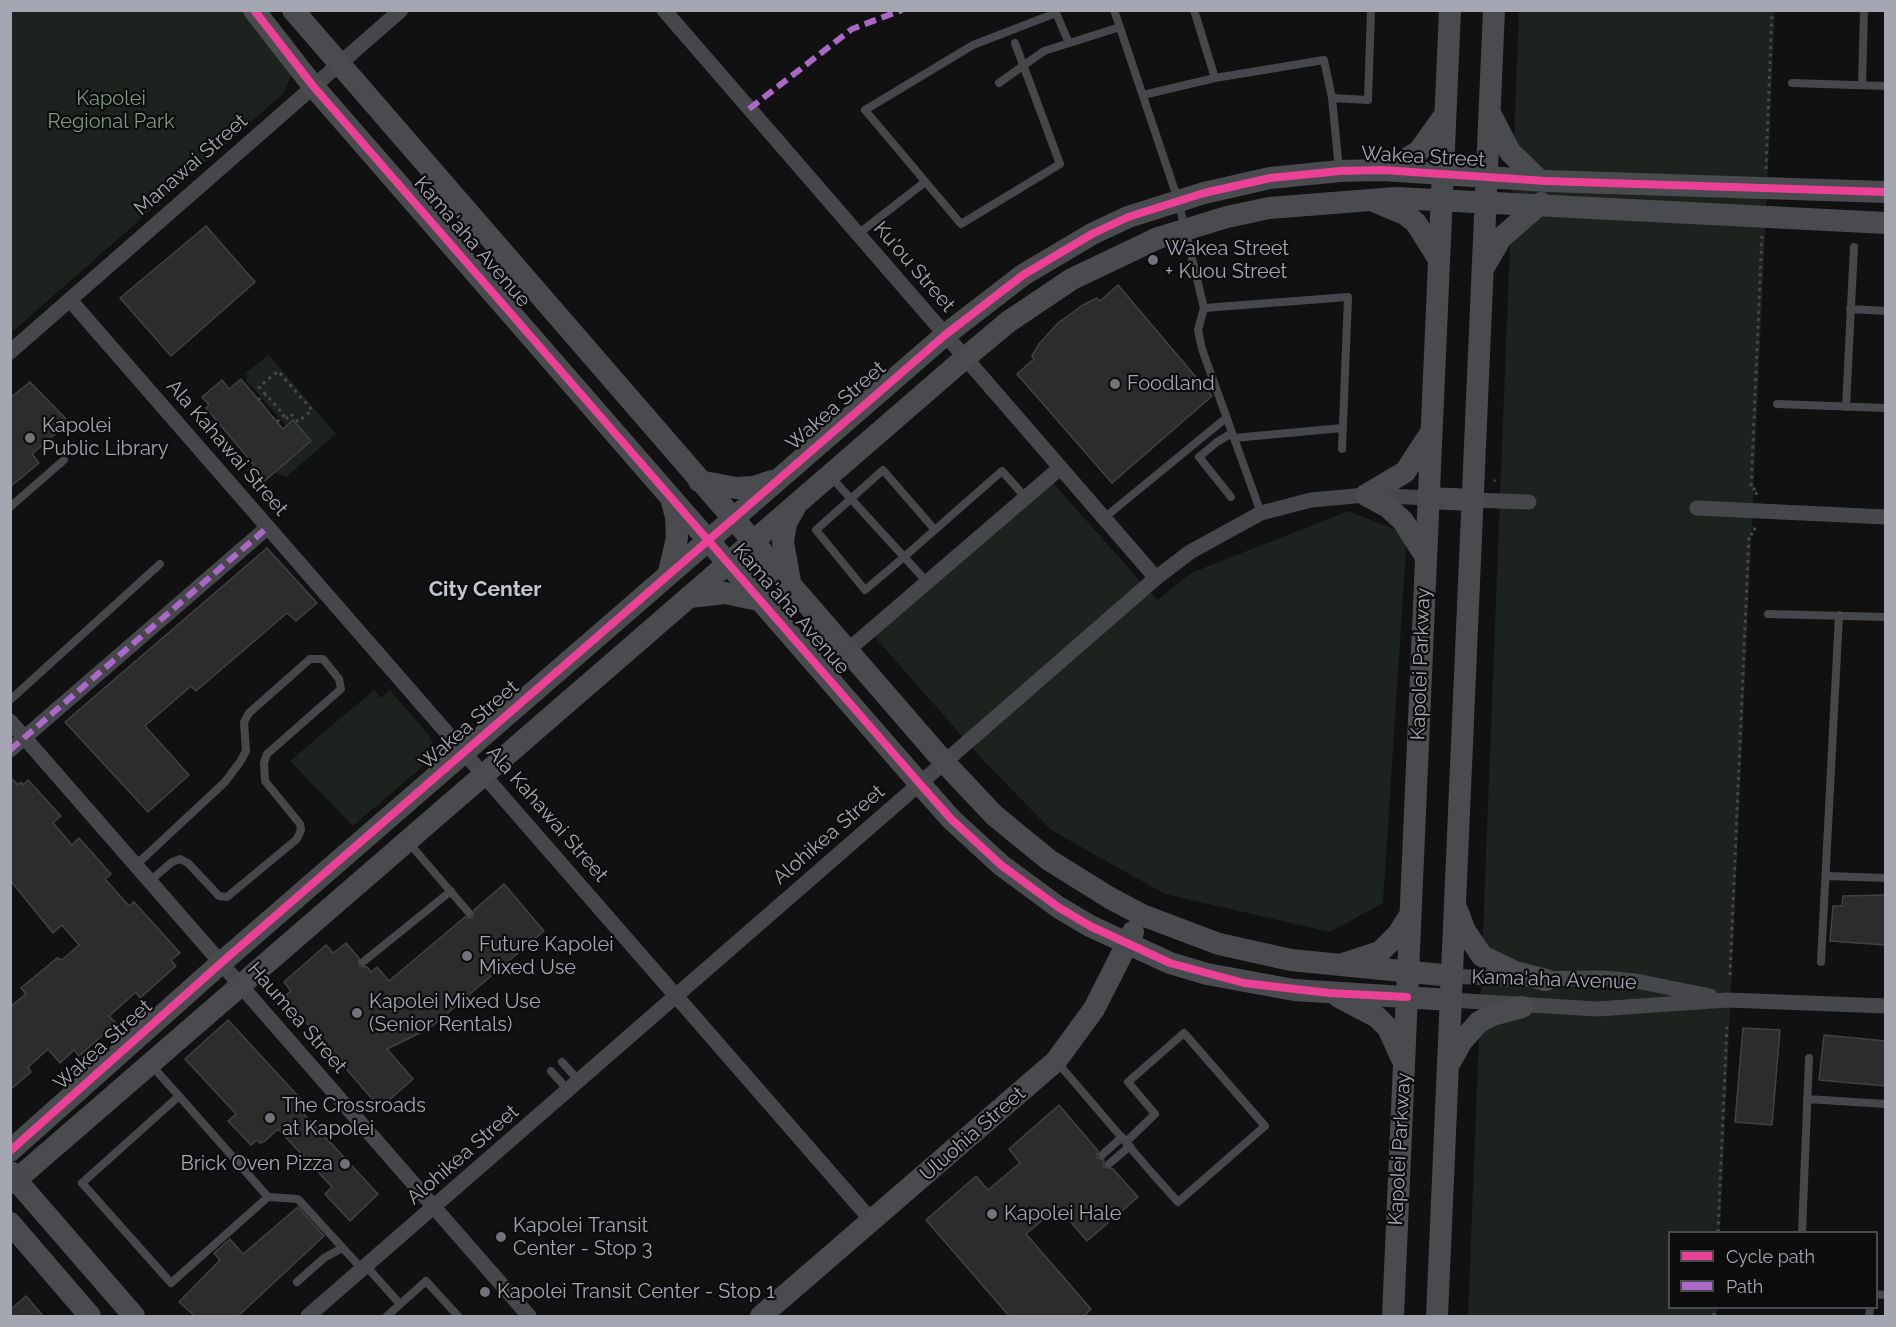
<!DOCTYPE html>
<html>
<head>
<meta charset="utf-8">
<style>
	body { margin:0 }
	#map { position:relative; width:1896px; height:1327px; overflow:hidden; background:#111112; font-family:Raleway,sans-serif }
	canvas { display:block }
	.frame { position:absolute; inset:0; border:12px solid #a4a7b2; pointer-events:none }
	.legend { position:absolute; left:1668px; top:1231px; width:210px; height:78px; box-sizing:border-box; background:#0c0c0d; border:2px solid #494a4f; margin:0; padding:8px 10px; list-style:none; font-size:18px; color:#a4a7b2 }
	.legend li { display:flex; align-items:center; gap:12px; height:30px }
	.legend b { width:30px; border:2px solid #494a4f }
</style>
</head>
<body>
<div id="map">
<canvas width="1896" height="1327"></canvas>
<div class="frame"></div>
<ul class="legend">
<li><b style="height:8px;background:#ea4096"></b>Cycle path</li>
<li><b style="height:8px;background:#ac68c9"></b>Path</li>
</ul>
</div>
<script>
const context = document.querySelector('canvas').getContext('2d');
context.lineJoin = 'round';
function paint(path, color) {
  context.fillStyle = color;
  context.fill(path, 'evenodd');
}
function shape(rows) {
  const path = new Path2D();
  for (const r of rows) {
    path.moveTo(r[0], r[1]);
    for (let i = 2; i < r.length; i += 2) path.lineTo(r[i], r[i + 1]);
  }
  return path;
}
function stroke(path, color, width, dash) {
  context.strokeStyle = color;
  context.lineWidth = width;
  context.lineCap = dash ? 'butt' : 'round';
  context.setLineDash(dash || []);
  context.stroke(path);
}
function write(font, color, halo, rows, align = 'center') {
  context.font = font + ' Raleway,sans-serif';
  context.lineWidth = 4.5;
  context.setLineDash([]);
  context.textBaseline = 'middle';
  context.strokeStyle = halo;
  context.fillStyle = color;
  for (const [text, x, y, turn = 0] of rows) {
    context.save();
    context.translate(x, y);
    context.rotate((+turn || 0) * Math.PI / 180);
    context.textAlign = isNaN(turn) ? turn : align;
    if (halo) context.strokeText(text, 0, 0);
    context.fillText(text, 0, 0);
    context.restore();
  }
}
const green = shape([
	[11,11,252,11,292,73,284,93,11,333],
	[1519,11,1775,11,1720,1232,1670,1232,1670,1308,1717,1308,1717,1316,1468,1316],
	[269,355,336,434,286,477,275,472,310,442,286,426,245,379,248,376,245,373],
	[1044,473,1157,600,1191,573,1348,511,1407,534,1383,903,1330,932,1165,894,1051,830,983,760,873,635],
	[374,690,381,698,390,690,429,735,433,744,431,757,421,768,353,826,290,761]
]);
const building = shape([
	[206,226,255,282,171,356,120,298,206,226],
	[1118,285,1212,396,1112,483,1017,374,1034,359,1032,356,1039,344,1058,323,1083,305,1097,298,1100,301,1118,285],
	[241,379,283,429,293,420,311,441,260,485,248,470,254,465,206,408,209,405,202,397,222,380,229,389,241,379],
	[30,382,69,422,32,454,39,463,10,487,10,398,30,382],
	[267,548,317,603,296,621,287,613,196,691,191,686,145,726,189,775,148,812,65,722,267,548],
	[10,777,18,785,21,782,23,785,28,780,61,816,53,823,72,845,79,838,111,874,105,879,129,906,134,902,180,953,171,960,176,966,140,998,136,992,109,1016,116,1023,79,1056,74,1050,60,1063,48,1049,28,1067,31,1072,10,1090,10,1007,26,994,21,988,57,958,62,960,79,945,62,925,53,933,10,880,10,777],
	[504,884,544,931,430,1028,387,1049,413,1079,380,1108,284,997,291,991,284,982,326,945,333,953,346,943,359,958,359,966,367,967,371,972,377,967,389,981,465,917,472,918,474,910,504,884],
	[1886,895,1886,945,1830,941,1833,906,1842,906,1843,896,1886,895],
	[228,1020,309,1108,303,1113,378,1194,350,1221,325,1194,332,1187,278,1129,265,1141,260,1143,257,1140,251,1145,228,1121,236,1114,185,1059,228,1020],
	[1743,1028,1780,1030,1772,1125,1735,1122,1743,1028],
	[1824,1035,1886,1041,1886,1086,1819,1080,1824,1035],
	[1059,1105,1098,1151,1096,1157,1104,1160,1104,1167,1113,1169,1138,1197,1087,1241,1058,1207,1026,1234,1091,1309,1083,1317,1010,1317,926,1220,976,1176,988,1190,1020,1163,1009,1149,1059,1105],
	[298,1207,324,1236,237,1317,196,1317,179,1302,220,1260,214,1253,230,1239,243,1254,298,1207],
	[26,1296,44,1317,10,1317,10,1310,26,1296]
]);
const path = shape([
	[1766,169,1772,10],
	[258,400,266,394],
	[277,422,284,415,259,387,278,371,312,410,298,422,291,414,287,418,284,415],
	[1494,481,1495,480],
	[1756,495,1757,489,1751,489,1762,234],
	[1730,975,1749,534,1754,534,1755,526],
	[1718,1232,1727,1023],
	[1714,1316,1714,1308]
]);
const lane = shape([
	[1114,10,1178,200,1204,308,1198,330,1202,349,1261,513],
	[1194,10,1215,78],
	[1015,43,1060,164,961,224,865,110,973,45,1056,13,1069,43],
	[999,83,1044,51,1120,27],
	[1792,83,1886,86],
	[1862,85,1864,10],
	[1143,95,1215,78,1324,60,1332,98,1339,169],
	[1332,98,1368,100,1371,10],
	[858,234,925,182],
	[1204,308,1348,297,1342,449],
	[1850,309,1886,311],
	[1777,404,1886,408],
	[1846,407,1854,247],
	[1234,438,1342,428],
	[831,477,927,582],
	[1231,497,1199,457,1217,442,1232,433],
	[10,507,64,460],
	[1104,518,1226,418],
	[935,530,883,470,816,530,865,590,904,557,1002,471,1026,498],
	[1768,614,1886,617],
	[10,700,160,564],
	[409,843,469,913],
	[136,865,225,782,240,762,246,751,244,722,249,713,310,659,323,659,339,679,341,689,267,754,264,763,265,781,300,824,301,830,297,839,227,897,219,896,188,863,180,859,172,862,150,881],
	[1826,876,1886,878],
	[363,962,451,891],
	[1821,962,1839,615],
	[562,1062,578,1080],
	[1057,1062,1152,1173,1178,1202,1265,1126,1184,1033,1128,1082,1155,1114,1126,1142],
	[152,1066,179,1096,82,1183,171,1283,268,1197,179,1096],
	[551,1071,568,1090],
	[1807,1099,1886,1104],
	[1102,1155,1122,1137],
	[1109,1164,1130,1146],
	[268,1197,298,1199,362,1269],
	[1802,1232,1809,1058],
	[366,1266,400,1304],
	[297,1282,324,1258,342,1248],
	[1876,1294,1886,1295],
	[387,1316,426,1281,458,1316],
	[1869,1316,1870,1308]
]);
const street = shape([
	[664,10,1156,578],
	[70,300,872,1221],
	[10,352,401,10],
	[1472,500,1529,502],
	[1697,508,1886,517],
	[848,650,1060,468],
	[10,721,529,1316],
	[10,750,268,527],
	[1452,976,1504,979,1604,978,1636,981,1710,996],
	[1451,1000,1597,1009,1727,1000,1886,1006],
	[308,1316,1156,578,1190,552,1261,513,1311,500,1366,495,1429,498]
]);
const secondary = shape([
	[254,10,313,86,920,784,951,819,1001,865,1058,907,1090,926,1170,963,1207,974,1294,990,1451,1000],
	[293,10,945,763,994,815,1017,834,1049,860,1110,898,1142,915,1219,944,1291,960,1452,976],
	[1491,115,1510,152,1539,180],
	[1384,170,1398,164,1419,151,1445,115],
	[1376,202,1405,214,1416,223,1438,258],
	[1484,267,1501,238,1541,203],
	[699,481,736,488,754,487,772,481],
	[1366,495,1405,472,1430,434],
	[1366,495,1388,507,1403,521,1426,557],
	[1429,498,1472,500],
	[669,572,677,538,676,517,671,498],
	[790,582,783,542,786,523,795,507],
	[689,597,725,593,763,601],
	[1457,910,1465,931,1482,956,1515,972,1546,980],
	[1346,963,1380,952,1398,934,1410,915],
	[1339,997,1377,1017,1388,1028,1402,1059],
	[1450,1062,1462,1041,1479,1022,1492,1015,1522,1007],
	[10,1151,221,963,945,335,1023,275,1092,234,1128,217,1204,193,1270,178,1340,171,1383,170,1546,181,1886,192],
	[10,1223,90,1316],
	[134,1316,16,1180,965,358,1008,322,1072,279,1158,238,1227,217,1269,208,1396,198,1886,223],
	[761,1316,1056,1061,1094,1009,1133,932],
	[1393,1316,1450,10],
	[1437,1316,1494,10]
]);
const primary = shape([
	[10,1174,16,1180,10,1181]
]);
const quiet = shape([
	[749,109,852,29,902,10],
	[10,750,268,527]
]);
const cycleway = shape([
	[254,10,313,86,920,784,951,819,1001,865,1058,907,1090,926,1170,963,1244,983,1329,993,1407,997],
	[10,1151,221,963,945,335,1023,275,1092,234,1128,217,1204,193,1270,178,1340,171,1383,170,1546,181,1886,192]
]);
const markers = [
	[1153,260,6,"#71727a"],
	[1115,384,6,"#71727a"],
	[30,438,6,"#71727a"],
	[467,956,6,"#71727a"],
	[357,1013,6,"#71727a"],
	[270,1118,6,"#71727a"],
	[345,1164,6,"#71727a"],
	[992,1214,6,"#71727a"],
	[501,1237,6,"#71727a"],
	[485,1292,6,"#71727a"]
];
const parkNames = [
	["Kapolei",111,99],
	["Regional Park",111,122]
];
const streetNames = [
	["Wakea Street",1423,157,3],
	["Manawai Street",191,165,-41],
	["Kama'aha Avenue",472,242,49],
	["Ku'ou Street",914,267,49],
	["Wakea Street",836,406,-41],
	["Ala Kahawai Street",227,448,49],
	["Kama'aha Avenue",791,609,49],
	["Kapolei Parkway",1421,664,-88],
	["Wakea Street",469,725,-41],
	["Ala Kahawai Street",547,814,49],
	["Alohikea Street",829,835,-41],
	["Kama'aha Avenue",1554,980,2],
	["Haumea Street",297,1018,49],
	["Wakea Street",103,1045,-42],
	["Uluohia Street",973,1134,-41],
	["Kapolei Parkway",1400,1149,-87],
	["Alohikea Street",463,1155,-41]
];
const poiNames = [
	["Wakea Street",1165,249],
	["+ Kuou Street",1165,272],
	["Foodland",1127,384],
	["Kapolei",42,426],
	["Public Library",42,449],
	["Future Kapolei",479,945],
	["Mixed Use",479,968],
	["Kapolei Mixed Use",369,1002],
	["(Senior Rentals)",369,1025],
	["The Crossroads",282,1106],
	["at Kapolei",282,1129],
	["Brick Oven Pizza",333,1164,"right"],
	["Kapolei Hale",1004,1214],
	["Kapolei Transit",513,1226],
	["Center - Stop 3",513,1249],
	["Kapolei Transit Center - Stop 1",497,1292]
];
const neighbourhoodNames = [
	["City Center",485,590]
];
paint(green, '#1c221d');
paint(building, '#2c2c2d');
stroke(building, '#414245', 1.5);
stroke(path, '#48494c', 3, [3, 4.5]);
stroke(lane, '#46474a', 8);
stroke(street, '#46474a', 15);
stroke(secondary, '#4a4b4e', 22);
stroke(primary, '#494a4c', 26);
stroke(quiet, '#ac68c9', 6, [12, 6]);
stroke(cycleway, '#ea4096', 8);
for (const [x, y, r, color] of markers) {
  const dot = new Path2D();
  dot.arc(x, y, r, 0, 2 * Math.PI);
  context.fillStyle = color;
  context.fill(dot);
  stroke(dot, '#0c0c0d', 2);
}
write('20px', '#7c9b80', '#0c0c0d', parkNames);
write('20px', '#a4a7b2', '#0c0c0d', streetNames);
write('20px', '#a4a7b2', '#0c0c0d', poiNames, 'left');
write('bold 21px', '#c4c6ce', '#0c0c0d', neighbourhoodNames);
</script>
</body>
</html>
